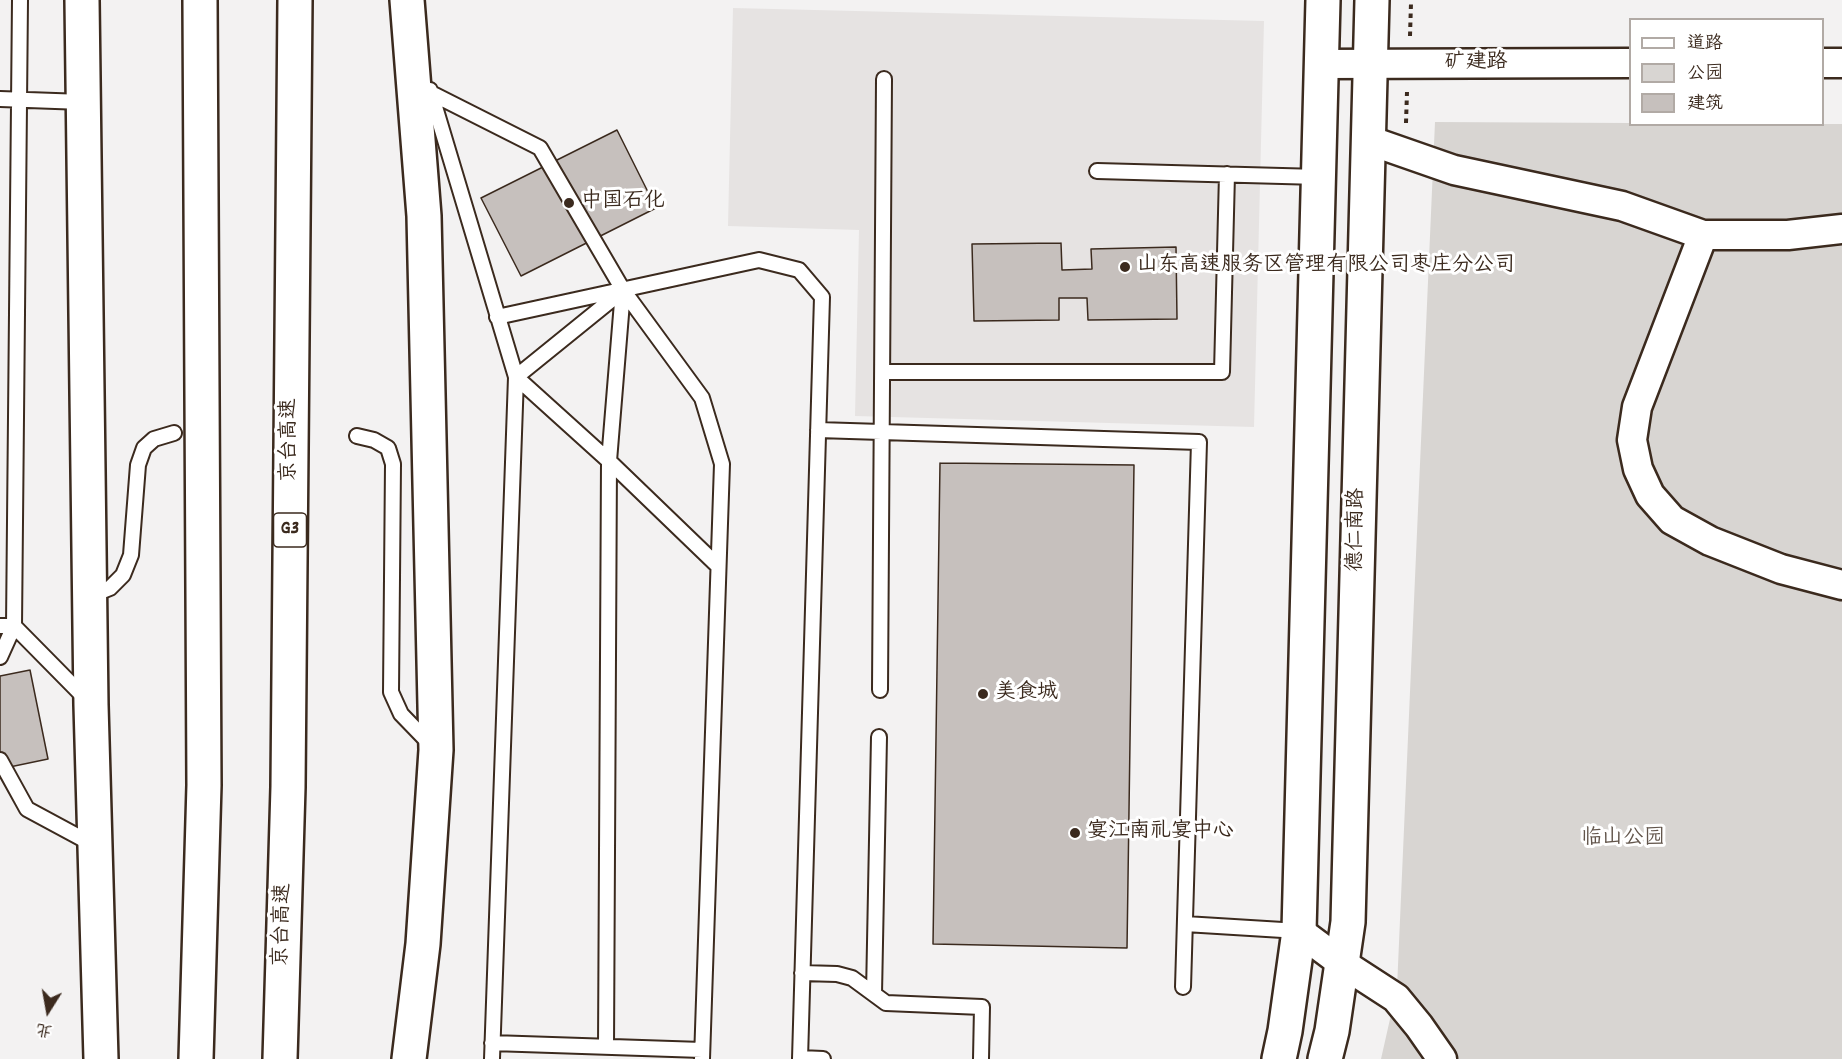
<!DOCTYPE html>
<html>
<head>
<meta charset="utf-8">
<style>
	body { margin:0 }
	#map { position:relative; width:1842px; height:1059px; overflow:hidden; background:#f3f2f2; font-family:Dekko,"LXGW WenKai TC",sans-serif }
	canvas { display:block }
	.legend { position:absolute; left:1629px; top:18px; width:195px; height:108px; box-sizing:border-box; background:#fff; border:2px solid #b1aaa5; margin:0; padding:8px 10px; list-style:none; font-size:18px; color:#3b2a1e }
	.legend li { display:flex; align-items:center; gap:12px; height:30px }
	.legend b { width:30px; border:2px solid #b1aaa5 }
	.north { position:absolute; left:18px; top:981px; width:60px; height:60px; -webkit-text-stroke:4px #fff; paint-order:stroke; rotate:191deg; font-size:16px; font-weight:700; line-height:24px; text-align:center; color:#3b2a1e }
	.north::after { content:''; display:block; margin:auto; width:21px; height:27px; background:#3b2a1e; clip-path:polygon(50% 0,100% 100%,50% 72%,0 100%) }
</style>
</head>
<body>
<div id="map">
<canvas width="1842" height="1059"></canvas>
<ul class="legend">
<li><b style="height:8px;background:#fff"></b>道路</li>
<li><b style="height:16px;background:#d8d5d2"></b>公园</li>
<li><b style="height:16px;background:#c6c0bd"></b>建筑</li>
</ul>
<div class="north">北</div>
</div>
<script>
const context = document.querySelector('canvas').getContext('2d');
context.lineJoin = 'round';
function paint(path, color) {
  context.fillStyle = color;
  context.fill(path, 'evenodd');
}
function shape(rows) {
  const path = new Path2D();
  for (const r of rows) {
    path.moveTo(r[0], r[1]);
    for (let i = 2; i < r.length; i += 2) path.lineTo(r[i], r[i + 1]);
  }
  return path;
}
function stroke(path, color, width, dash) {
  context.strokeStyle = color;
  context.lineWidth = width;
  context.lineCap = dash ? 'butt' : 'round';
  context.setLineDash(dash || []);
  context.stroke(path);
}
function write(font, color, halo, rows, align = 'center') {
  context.font = font + ' Dekko,"LXGW WenKai TC",sans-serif';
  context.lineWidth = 6;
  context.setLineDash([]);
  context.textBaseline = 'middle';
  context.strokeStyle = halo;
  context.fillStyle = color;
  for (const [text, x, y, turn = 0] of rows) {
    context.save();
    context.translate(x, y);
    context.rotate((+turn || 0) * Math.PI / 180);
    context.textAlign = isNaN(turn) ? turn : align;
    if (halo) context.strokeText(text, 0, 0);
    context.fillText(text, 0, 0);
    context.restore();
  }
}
const built = shape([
	[733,8,1264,21,1254,427,855,416,859,230,728,226]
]);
const green = shape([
	[1435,122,1630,123,1630,124,1842,124,1842,1059,1381,1059,1397,988]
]);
const building = shape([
	[617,130,656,208,521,276,481,198,617,130],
	[1061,243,1062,270,1092,269,1091,249,1176,247,1177,319,1088,320,1087,298,1059,298,1059,320,974,321,972,244,1061,243],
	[940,463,1134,465,1127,948,933,944,940,463],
	[30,670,48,759,0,769,0,676,30,670]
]);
const path = shape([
	[1410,36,1411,3],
	[1406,123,1407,92]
]);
const lane = shape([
	[430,90,516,377,492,1059],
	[431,93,540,148,623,290,702,398,722,464,702,1059],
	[0,99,83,102],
	[1097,171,1319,177],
	[621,292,516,377,609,461,718,566],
	[497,317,759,260,799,270,822,297,800,1059],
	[883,372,1222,372,1227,174],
	[818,430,1199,442,1183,987],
	[357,436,374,440,388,448,393,464,391,692,401,714,430,744],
	[90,596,110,588,123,575,131,555,138,465,144,448,154,439,174,433],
	[0,626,14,626,87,700],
	[0,657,14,626,20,0],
	[880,690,884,79],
	[0,760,27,809,92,844],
	[1185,924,1299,931],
	[802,973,837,974,852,978,886,1003,982,1007,981,1059],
	[874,994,879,737],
	[492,1043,702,1050],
	[606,1047,609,461,623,290],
	[800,1058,823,1059]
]);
const street = shape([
	[1822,63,1842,63],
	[1322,64,1630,63],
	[1368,140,1454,170,1622,206,1703,235,1788,235,1842,229],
	[1703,235,1637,407,1632,440,1638,469,1650,495,1672,520,1710,541,1781,569,1842,585],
	[1299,931,1342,963,1396,998,1419,1026,1442,1059]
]);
const secondary = shape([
	[1279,1059,1285,1031,1299,931,1323,0],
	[1325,1059,1332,1031,1348,922,1372,0]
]);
const highway = shape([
	[82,0,91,705,101,1059],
	[407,0,424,216,436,750,423,944,409,1059],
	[196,1059,204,785,200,0],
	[280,1059,288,787,295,0]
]);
const markers = [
	[569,203,6,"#3b2a1e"],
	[1125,267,6,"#3b2a1e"],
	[983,694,6,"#3b2a1e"],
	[1075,833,6,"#3b2a1e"]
];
const shields = [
	[290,530,33]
];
const shieldNames = [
	["G3",290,530]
];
const streetNames = [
	["矿建路",1476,64],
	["京台高速",291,440,-90],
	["德仁南路",1358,530,-89],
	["京台高速",284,925,-88]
];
const poiNames = [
	["中国石化",581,203],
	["山东高速服务区管理有限公司枣庄分公司",1137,267],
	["美食城",995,694],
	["宴江南礼宴中心",1087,833]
];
const parkNames = [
	["临山公园",1623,840]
];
paint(built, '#e6e3e2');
paint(green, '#d8d5d2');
paint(building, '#c6c0bd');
stroke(building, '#3b2a1e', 1.5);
stroke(lane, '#3b2a1e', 18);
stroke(street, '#3b2a1e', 33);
stroke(secondary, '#3b2a1e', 38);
stroke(highway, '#3b2a1e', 38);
stroke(path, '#3b2a1e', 4, [4.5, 4.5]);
stroke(lane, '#fff', 14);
stroke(street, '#fff', 28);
stroke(secondary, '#fff', 33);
stroke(highway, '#fff', 33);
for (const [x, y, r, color] of markers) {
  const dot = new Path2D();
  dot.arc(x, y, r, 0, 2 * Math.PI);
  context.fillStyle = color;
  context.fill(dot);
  stroke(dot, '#fff', 2);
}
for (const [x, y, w] of shields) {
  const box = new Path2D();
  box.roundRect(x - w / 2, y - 17, w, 34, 4.5);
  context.fillStyle = '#fff';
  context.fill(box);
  stroke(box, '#3b2a1e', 1.5);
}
write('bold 20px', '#3b2a1e', null, shieldNames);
write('21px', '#3b2a1e', '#fff', streetNames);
write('21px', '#3b2a1e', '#fff', poiNames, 'left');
write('21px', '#62554b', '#fff', parkNames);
</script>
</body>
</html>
